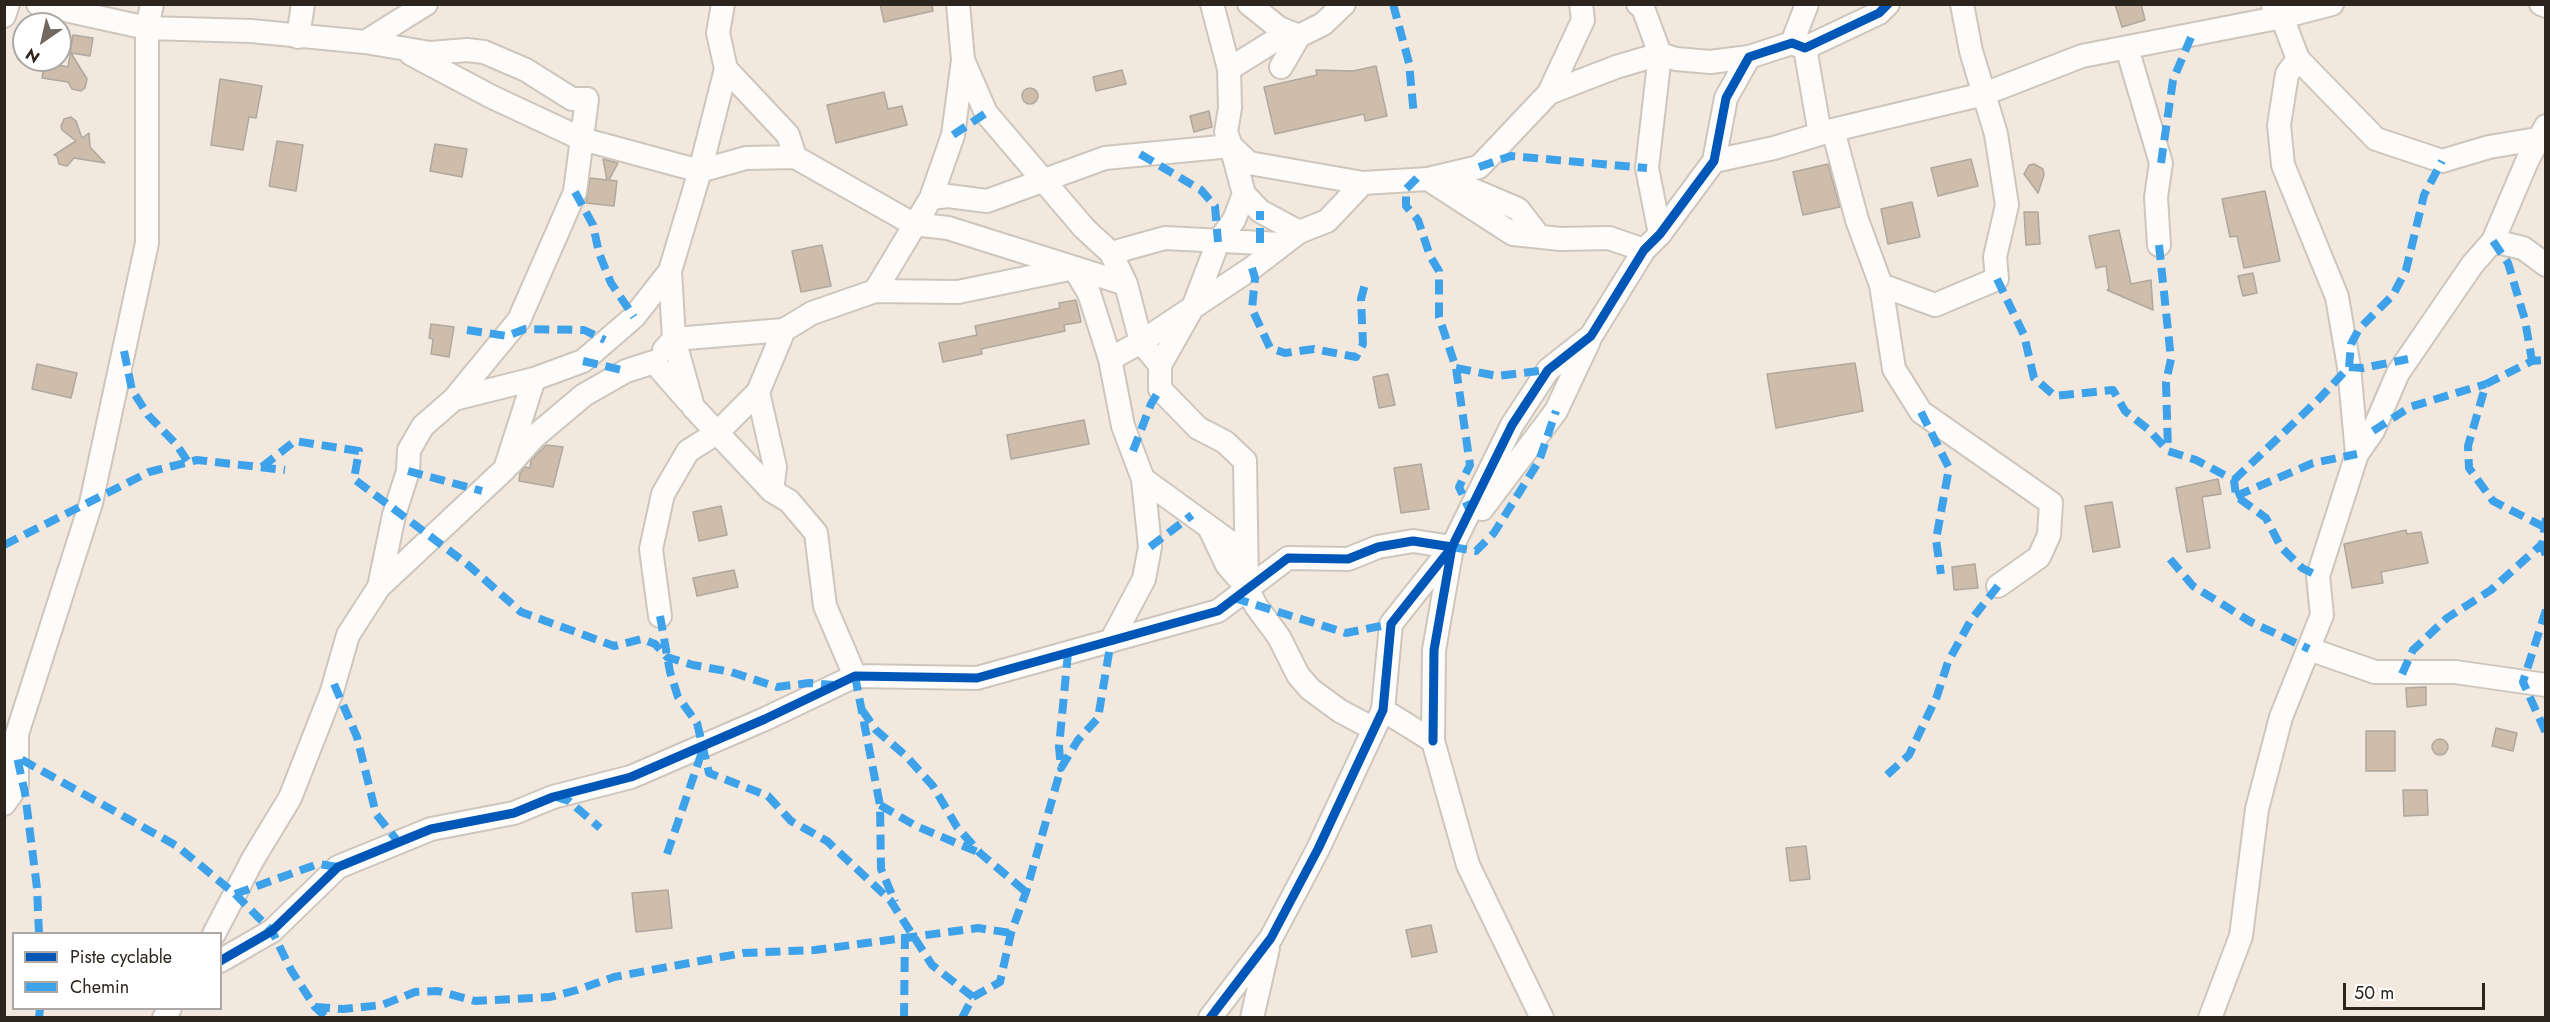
<!DOCTYPE html>
<html>
<head>
<meta charset="utf-8">
<style>
	body { margin:0 }
	#map { position:relative; width:2550px; height:1022px; overflow:hidden; background:#f2e8dd; font-family:Jost,sans-serif }
	canvas { display:block }
	.frame { position:absolute; inset:0; border:6px solid #2c251e; pointer-events:none }
	.legend { position:absolute; left:12px; top:932px; width:210px; height:78px; box-sizing:border-box; background:#fff; border:2px solid #aba8a5; margin:0; padding:8px 10px; list-style:none; font-size:18px; color:#2c251e }
	.legend li { display:flex; align-items:center; gap:12px; height:30px }
	.legend b { width:30px; border:2px solid #aba8a5 }
	.north { position:absolute; left:12px; top:12px; width:60px; height:60px; box-sizing:border-box; background:#fff; border:2px solid #aba8a5; border-radius:50%; rotate:214deg; font-size:16px; font-weight:700; line-height:24px; text-align:center; color:#2c251e }
	.north::after { content:''; display:block; margin:auto; width:21px; height:27px; background:#716961; clip-path:polygon(50% 0,100% 100%,50% 72%,0 100%) }
	.scale { position:absolute; left:2343px; top:983px; width:142px; height:27px; box-sizing:border-box; border:3px solid #2c251e; border-top:0; padding-left:8px; font-size:18px; line-height:21px; white-space:nowrap; color:#2c251e; -webkit-text-stroke:4px #fff; paint-order:stroke }
</style>
</head>
<body>
<div id="map">
<canvas width="2550" height="1022"></canvas>
<div class="frame"></div>
<ul class="legend">
<li><b style="height:8px;background:#0057b8"></b>Piste cyclable</li>
<li><b style="height:8px;background:#3ea2ea"></b>Chemin</li>
</ul>
<div class="north">N</div>
<div class="scale">50 m</div>
</div>
<script>
const context = document.querySelector('canvas').getContext('2d');
context.lineJoin = 'round';
function paint(path, color) {
  context.fillStyle = color;
  context.fill(path, 'evenodd');
}
function shape(rows) {
  const path = new Path2D();
  for (const r of rows) {
    if (r.length === 3) {
      path.moveTo(r[0] + r[2], r[1]);
      path.arc(r[0], r[1], r[2], 0, 2 * Math.PI);
      continue;
    }
    path.moveTo(r[0], r[1]);
    for (let i = 2; i < r.length; i += 2) path.lineTo(r[i], r[i + 1]);
  }
  return path;
}
function stroke(path, color, width, dash) {
  context.strokeStyle = color;
  context.lineWidth = width;
  context.lineCap = dash ? 'butt' : 'round';
  context.setLineDash(dash || []);
  context.stroke(path);
}
const building = shape([
	[880,4,932,4,933,11,884,22,880,4],
	[2115,4,2141,4,2145,20,2122,27,2115,4],
	[73,35,93,38,90,56,71,53,87,79,85,88,81,91,72,89,68,82,42,78,45,62,68,67,73,35],
	[1376,66,1387,116,1365,121,1364,114,1275,134,1264,87,1317,75,1316,70,1353,71,1376,66],
	[1122,70,1126,84,1096,91,1093,77,1122,70],
	[220,79,262,86,256,118,249,117,243,150,211,145,220,79],
	[1030,96,8],
	[884,92,888,109,902,106,907,125,836,143,827,105,884,92],
	[1209,111,1212,127,1194,132,1190,116,1209,111],
	[71,117,76,121,82,138,89,133,90,147,105,163,74,158,67,166,59,164,57,156,54,155,76,141,62,130,61,126,64,119,71,117],
	[277,141,303,145,296,191,269,186,277,141],
	[435,144,467,149,462,177,430,171,435,144],
	[603,159,618,163,609,180,617,181,614,206,586,203,590,178,607,180,603,159],
	[1971,159,1978,186,1938,196,1931,168,1971,159],
	[1828,164,1840,207,1803,215,1793,172,1828,164],
	[2034,164,2043,169,2044,175,2038,193,2024,174,2029,165,2034,164],
	[2265,191,2280,261,2244,268,2237,236,2230,237,2222,199,2265,191],
	[1912,202,1920,237,1888,244,1881,209,1912,202],
	[2024,212,2038,212,2040,244,2026,245,2024,212],
	[2119,230,2131,284,2151,280,2153,310,2107,290,2109,289,2106,266,2096,268,2089,236,2119,230],
	[822,245,831,286,801,292,792,251,822,245],
	[2253,273,2257,293,2243,296,2238,276,2253,273],
	[1076,300,1081,322,1064,325,1065,331,981,349,982,354,943,362,939,343,977,335,975,326,1060,308,1059,303,1076,300],
	[431,324,454,327,449,357,431,354,433,339,429,338,431,324],
	[1855,363,1863,411,1776,428,1767,374,1855,363],
	[37,364,77,373,71,398,32,389,37,364],
	[1388,374,1395,405,1379,408,1373,377,1388,374],
	[1084,420,1089,444,1011,459,1007,435,1084,420],
	[546,445,563,447,553,487,519,481,520,473,525,467,530,468,531,460,546,445],
	[1421,464,1429,509,1401,513,1394,468,1421,464],
	[2218,479,2221,494,2202,497,2210,548,2187,552,2176,488,2218,479],
	[2112,502,2120,547,2093,552,2085,506,2112,502],
	[721,506,727,535,699,541,693,512,721,506],
	[2406,530,2407,534,2421,532,2428,563,2381,572,2383,583,2352,588,2344,544,2406,530],
	[1975,564,1978,588,1954,590,1952,567,1975,564],
	[734,570,738,587,697,596,693,578,734,570],
	[2426,687,2426,705,2407,707,2406,688,2426,687],
	[2496,728,2517,733,2513,751,2492,746,2496,728],
	[2366,731,2395,731,2395,771,2366,771,2366,731],
	[2440,747,8],
	[2403,790,2427,790,2428,815,2404,816,2403,790],
	[1806,846,1810,879,1790,881,1786,848,1806,846],
	[668,890,672,928,636,932,632,893,668,890],
	[1431,925,1437,952,1412,957,1406,930,1431,925]
]);
const minor = shape([
	[38,4,147,28,251,31,365,42,426,4],
	[958,4,963,60,986,113,1084,228,1111,253,1126,284,1141,342,1160,365],
	[1212,4,1229,69,1230,108,1226,132,1231,146,1249,163,1363,183,1428,179,1513,234,1561,239,1609,238,1644,250],
	[1249,4,1279,28,1299,36],
	[1638,4,1643,8,1660,54,1676,59,1710,62,1749,57],
	[2281,4,2282,17,2298,59,2376,139,2442,161,2489,147,2537,139,2546,141],
	[2541,4,2546,6],
	[2273,5,2282,17,2332,4],
	[4,16,8,4],
	[298,37,303,4],
	[1792,43,1807,4],
	[1805,48,1820,134],
	[2127,48,2161,163,2156,197,2159,245],
	[411,54,492,97,582,139,700,171,726,69,718,33,723,4],
	[2298,59,2287,74,2279,125,2283,165,2337,297,2349,367,2357,454],
	[1281,67,1299,36,1323,24,1344,4],
	[726,69,788,135,795,157,913,224,948,228,1126,284],
	[1229,69,1274,41,1299,36],
	[1549,93,1583,20,1581,4],
	[1833,130,1857,220,1881,285,1935,305,1997,279,1995,257,2007,205,1996,134,1971,51,1962,4],
	[1714,161,1774,148,1833,130,1984,94,2082,56,2282,17],
	[1428,179,1479,167,1549,93,1616,67,1660,54,1647,168,1660,234],
	[1453,185,1471,189,1518,209,1538,235],
	[1244,194,1260,211,1299,232],
	[931,198,948,196,987,201,1105,158,1231,146,1244,194,1234,220,1218,242,1194,305,1160,365,1160,389,1198,428,1225,442,1245,461,1247,588,1256,606,1279,637,1298,675,1310,689,1340,711,1372,728],
	[2493,241,2523,248,2546,265],
	[1111,253,1165,238,1281,244],
	[670,271,674,339,693,407,772,491,789,501,816,533,825,606,855,676],
	[1881,285,1894,369,1921,412,2051,503,2049,535,2039,557,1998,586],
	[875,291,958,292,1074,268,1089,293,1110,359,1123,426,1143,479,1245,553],
	[664,350,674,339,784,330],
	[1110,359,1141,342,1252,268,1299,232,1327,221,1363,183],
	[454,399,534,379],
	[510,464,534,437,584,395,626,371,654,362,688,401],
	[772,491,775,467,758,392,784,330,812,313,875,291,931,198,953,135,963,60],
	[1482,509,1556,411,1589,341],
	[1210,529,1227,565,1247,588],
	[379,587,505,469,534,379,583,361,634,317,670,271,700,171,746,158,795,157],
	[660,616,651,549,663,494,688,451,717,433,758,392],
	[1111,641,1144,579,1150,547,1143,479],
	[2309,649,2375,672,2455,672,2546,685],
	[1383,710,1433,741,1468,865,1542,1018],
	[4,804,17,786,17,734,91,503,147,243,147,28,152,4],
	[214,934,253,859,290,798,332,691,348,635,379,587,394,515,408,471,409,450,423,426,454,399,519,320,575,192,587,99,572,99,526,70,484,52,467,50,430,53,365,42],
	[220,961,272,931,338,867,431,829,514,813,553,797,631,777,765,719,855,676,977,678,1218,611,1288,558,1348,559,1378,547,1413,541,1452,547,1434,650,1433,741],
	[164,1018,170,1008],
	[1210,1018,1271,938,1318,849,1383,710,1391,624,1452,547,1512,425,1548,370,1591,336,1644,250,1660,234,1714,161,1726,98,1749,57,1792,43,1805,48,1879,13,1888,4],
	[1252,1018,1268,948],
	[2210,1018,2241,936,2257,809,2281,717,2322,615,2318,576,2357,454,2373,431,2398,373,2472,265,2493,241,2528,159,2546,126]
]);
const quiet = shape([
	[1393,4,1409,63,1414,116],
	[953,135,986,113],
	[1140,154,1201,190,1215,206,1218,242],
	[2161,163,2173,80,2192,35],
	[1479,167,1511,156,1647,168],
	[1417,178,1406,189,1406,206,1418,220,1430,256,1439,271,1439,317,1456,368,1470,465,1459,487,1470,511],
	[575,192,593,225,599,253,611,283,634,317],
	[2493,241,2508,263,2525,320,2532,361],
	[1260,243,1260,211],
	[2159,245,2171,359,2166,382,2168,451],
	[1252,268,1255,278,1252,309,1270,348,1285,353,1314,349,1356,357,1363,344,1361,299,1366,280],
	[1997,279,2024,335,2034,378,2055,396,2113,390,2125,411,2149,430,2168,451,2196,460,2234,480,2236,496,2266,518,2281,547,2302,568,2318,576],
	[467,330,507,336,525,329,584,330,605,340],
	[124,351,132,390,148,415,176,444,188,462],
	[583,361,626,371],
	[2349,367,2363,368,2408,359],
	[1456,368,1497,376,1548,370],
	[1921,412,1949,468,1936,540,1941,574],
	[2373,431,2410,407,2486,384],
	[1133,451,1151,404,1160,389],
	[262,467,295,441,359,451,354,479,467,564,521,612,614,646,642,639,655,644,667,657,693,665,731,672,777,687,809,683,833,685],
	[408,471,482,491],
	[2234,480,2319,399,2349,367,2351,344,2359,329,2393,295,2406,270,2424,195,2442,161],
	[2236,496,2313,463,2357,454],
	[2546,518,2542,544,2546,556],
	[2544,527,2493,501,2469,468,2468,446,2486,384,2532,361,2546,360],
	[4,545,149,472,197,460,285,470],
	[1150,547,1192,515],
	[1452,547,1476,551,1494,533,1539,461,1556,411],
	[2170,559,2193,586,2251,622,2309,649],
	[1234,598,1346,633,1391,624],
	[2546,610,2523,682,2546,733],
	[660,616,670,672,678,697,697,723,709,773,768,796,791,821,827,841,890,900,932,965,973,997],
	[1068,653,1059,747,1061,768,1078,740,1098,718,1111,641],
	[2402,674,2413,650,2447,618,2491,590,2542,544],
	[855,676,880,805,881,869,895,902],
	[334,684,357,737,376,814,400,844],
	[862,710,876,730,906,756,933,786,957,827,980,853,1026,892],
	[1887,775,1909,755,1937,696,1948,662,1971,620,1998,586],
	[556,797,569,801,600,828],
	[880,805,916,826,980,853],
	[667,854,703,749],
	[235,894,318,864,338,867],
	[39,934,37,888,25,793,17,757,177,846,235,894,272,931,291,970,315,1007,327,1018],
	[315,1007,343,1009,382,1005,415,992,438,991,475,1001,550,997,577,990,614,977,743,953,815,950,978,928,1011,933],
	[39,1018,40,1008],
	[904,1018,905,933],
	[962,1018,973,997,1000,982,1011,933,1026,892,1061,768]
]);
const cycleway = shape([
	[220,961,272,931,338,867,431,829,514,813,553,797,631,777,765,719,855,676,977,678,1218,611,1288,558,1348,559,1378,547,1413,541,1452,547,1434,650,1433,741],
	[1210,1018,1271,938,1318,849,1383,710,1391,624,1452,547,1512,425,1548,370,1591,336,1644,250,1660,234,1714,161,1726,98,1749,57,1792,43,1805,48,1879,13,1888,4]
]);
paint(building, '#cdbdaa');
stroke(building, '#afa89f', 1.5);
stroke(minor, '#cec6bd', 26);
stroke(minor, '#fdfcfa', 22);
stroke(quiet, '#3ea2ea', 8, [15, 8]);
stroke(cycleway, '#0057b8', 9);
</script>
</body>
</html>
